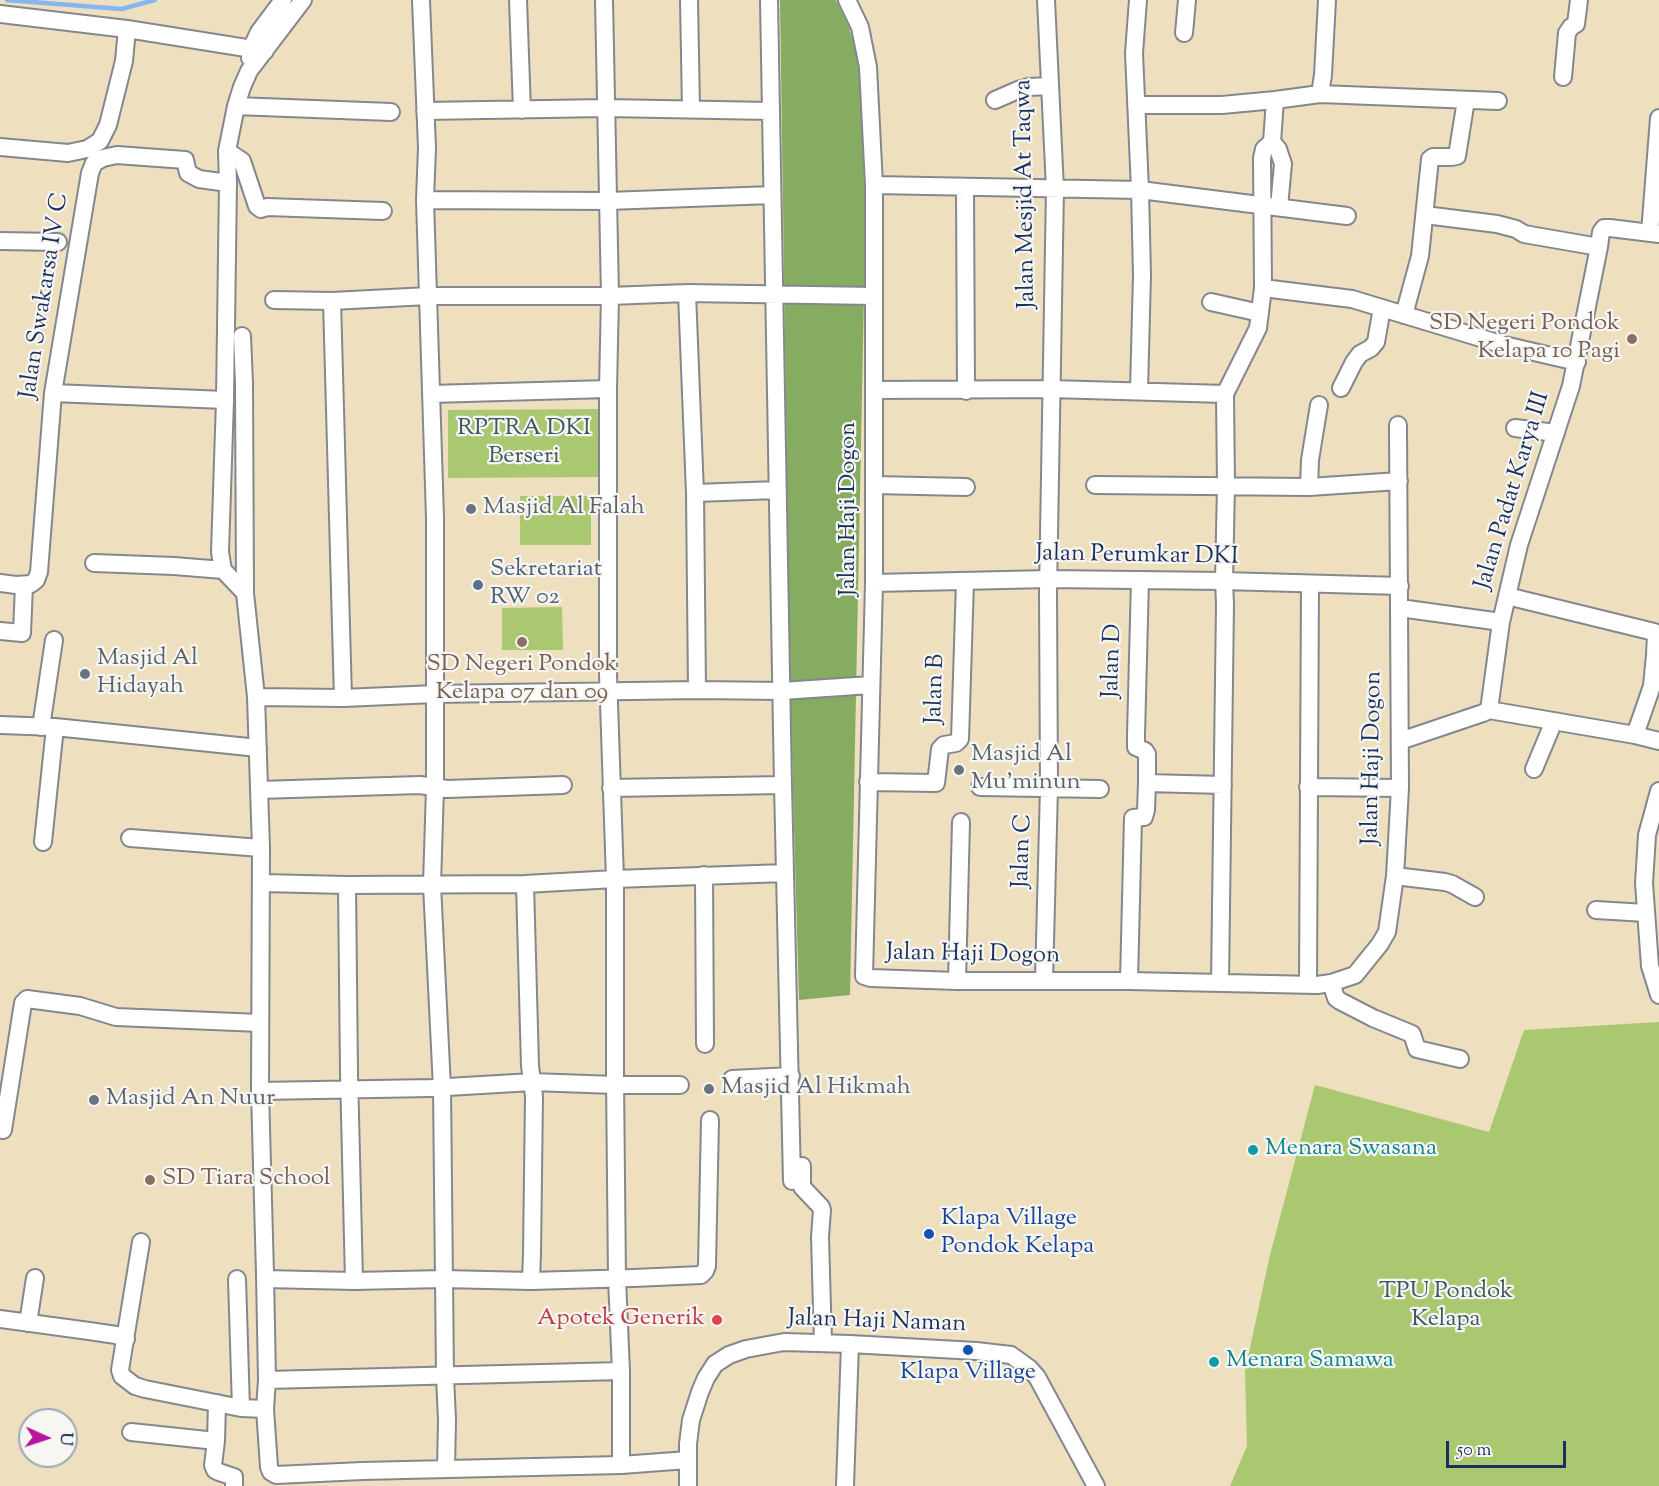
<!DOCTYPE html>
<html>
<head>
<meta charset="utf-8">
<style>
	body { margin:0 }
	#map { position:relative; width:1659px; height:1486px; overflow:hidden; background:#eedfbf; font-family:"Sorts Mill Goudy",serif }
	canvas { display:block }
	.north { position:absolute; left:18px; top:1408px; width:60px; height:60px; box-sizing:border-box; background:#f6f6f2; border:2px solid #9ea6b7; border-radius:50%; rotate:93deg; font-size:16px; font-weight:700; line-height:24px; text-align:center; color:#1b2f5e }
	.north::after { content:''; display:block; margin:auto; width:21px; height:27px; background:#b5179e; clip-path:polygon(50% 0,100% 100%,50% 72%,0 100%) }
	.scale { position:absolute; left:1446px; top:1441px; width:120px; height:27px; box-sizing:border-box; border:3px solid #1b2f5e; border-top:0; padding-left:8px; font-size:18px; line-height:21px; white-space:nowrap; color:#1b2f5e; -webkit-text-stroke:4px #f6f6f2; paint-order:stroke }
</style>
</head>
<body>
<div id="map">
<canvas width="1659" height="1486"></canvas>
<div class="north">U</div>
<div class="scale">50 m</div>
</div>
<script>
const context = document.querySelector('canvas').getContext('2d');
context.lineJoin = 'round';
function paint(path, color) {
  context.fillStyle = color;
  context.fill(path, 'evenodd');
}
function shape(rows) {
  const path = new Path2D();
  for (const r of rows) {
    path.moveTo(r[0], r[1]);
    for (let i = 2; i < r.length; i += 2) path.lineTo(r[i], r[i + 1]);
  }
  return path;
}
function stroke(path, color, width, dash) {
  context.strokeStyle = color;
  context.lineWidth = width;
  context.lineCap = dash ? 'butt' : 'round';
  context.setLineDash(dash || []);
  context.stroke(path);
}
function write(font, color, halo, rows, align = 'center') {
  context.font = font + ' "Sorts Mill Goudy",serif';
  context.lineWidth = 4.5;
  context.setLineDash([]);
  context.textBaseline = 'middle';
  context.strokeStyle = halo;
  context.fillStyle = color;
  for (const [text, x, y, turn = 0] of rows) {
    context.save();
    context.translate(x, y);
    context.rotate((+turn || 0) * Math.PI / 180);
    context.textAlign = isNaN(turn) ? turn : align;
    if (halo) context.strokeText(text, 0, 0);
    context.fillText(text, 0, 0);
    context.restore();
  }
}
const green = shape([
	[601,409,601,477,448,478,448,410],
	[520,496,591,496,591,545,520,545],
	[562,607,563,650,502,650,502,608],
	[1659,1022,1659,1486,1230,1486,1247,1446,1245,1371,1270,1255,1315,1085,1489,1132,1524,1030]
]);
const forest = shape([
	[780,0,836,0,849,27,860,65,866,193,850,995,799,1000,790,686]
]);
const stream = shape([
	[7,0,121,9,155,0]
]);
const minor = shape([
	[421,0,427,148,425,200,435,518,435,787,432,885,442,1088,445,1376,447,1420,446,1469],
	[518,0,522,110],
	[604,0,610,296,608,389,608,674,615,879,615,1078,617,1279,621,1371,621,1465],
	[689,0,691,109],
	[769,0,783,785,792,1181],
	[847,0,860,27,868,67,874,185,874,583,864,976,871,978,957,981,1129,981,1317,985,1331,983,1355,975,1380,944,1387,932,1395,876,1400,788,1398,425],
	[1138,0,1134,53,1140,190,1142,275,1139,390],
	[0,14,127,29,265,51],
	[1184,33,1187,0],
	[250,58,251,49,259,32,283,0],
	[1563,77,1567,33,1571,27,1576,24,1579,0],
	[1320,94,1498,101],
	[995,100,1018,90,1029,87,1050,86],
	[1275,100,1320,94,1323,75,1327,0],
	[1136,105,1222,105,1275,100,1272,142,1278,149,1283,164,1279,207],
	[236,106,391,112],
	[425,111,606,108,771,111],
	[1272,142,1264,149,1262,158,1263,288,1352,299,1504,345,1577,362],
	[0,147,68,153,87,149,100,141,108,125,124,61,127,29],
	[227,151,242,161,257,206,261,209,267,207,383,211],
	[874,185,1140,190,1347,216],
	[965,187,966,391],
	[425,200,608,201,772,195],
	[1425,215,1497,224,1516,229,1524,234,1599,247],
	[1650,233,1659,118],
	[0,241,58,242],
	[687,293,695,493,697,690],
	[274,300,332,301,428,296,610,296,687,293,874,296],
	[332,301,343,698],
	[1211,302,1260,313],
	[1404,315,1420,256,1430,159,1433,157,1451,157,1457,156,1466,100],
	[242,336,244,383,245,593,256,697,261,848,260,1091,265,1274,267,1380,265,1409,269,1467,271,1472,276,1475,362,1471,621,1465,688,1460],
	[1341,388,1354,362,1360,354,1371,348,1376,342,1382,308],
	[874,390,1051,389,1225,394],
	[53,393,225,400],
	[431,394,608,389],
	[1515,428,1556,433],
	[874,485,966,487],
	[1095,485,1309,487,1399,481],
	[1309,487,1310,460,1319,405],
	[695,493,778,490],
	[94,563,174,566,223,570],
	[0,583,16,585,31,584,36,580,39,572,53,393,90,173,94,163,103,158,117,155,185,160,188,173,199,179,228,183],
	[874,583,1048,579,1224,581,1400,586],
	[245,593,223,570,220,552,225,400,228,183,227,151,236,106,242,87,249,71,303,0],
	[1507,596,1654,632,1656,635,1655,655,1652,686,1635,735],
	[1400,608,1501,622],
	[0,631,22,633,24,585],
	[256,697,343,698,435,694,697,690,782,691,871,685],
	[1489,710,1501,622,1519,545,1571,386,1599,247,1601,232,1604,228,1610,228,1659,234],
	[1489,710,1635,735,1659,741],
	[0,725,55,727,258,748],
	[41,727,54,640],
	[1400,741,1483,713,1489,710],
	[1534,769,1554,721],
	[868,782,936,783,940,749,944,745,956,743,960,739,965,582],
	[1147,783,1223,785],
	[980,787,1100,789],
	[1308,787,1400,788],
	[611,788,783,785],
	[259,790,420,785,447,789,563,785],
	[1659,791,1647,835,1644,883,1650,966,1659,995],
	[130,838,261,848],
	[43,842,55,727],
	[704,875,705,1044],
	[1395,876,1445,882,1452,884,1475,897],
	[262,883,347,885,525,884,615,879,785,873],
	[525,884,530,1066,534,1096,532,1254,531,1281],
	[347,885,349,1073,354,1281],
	[1596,910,1646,913],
	[957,981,961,822],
	[1044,981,1049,787,1048,592,1055,189,1046,0],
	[1129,981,1133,818,1144,817,1146,810,1147,783,1147,754,1145,751,1136,747,1136,735,1140,580],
	[1220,983,1225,604,1224,581,1226,485,1225,394,1258,328,1263,288],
	[1331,983,1336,998,1340,1001,1373,1018,1412,1034,1417,1049,1460,1059],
	[1308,984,1310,584],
	[732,1079,791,1076],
	[260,1091,431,1088,532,1082,615,1085,680,1085],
	[3,1130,23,1003,27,999,80,1006,116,1017,260,1023],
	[802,1166,802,1187,821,1207,822,1210,820,1237,823,1343],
	[141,1242,120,1370,122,1376,135,1386,145,1389,241,1408,265,1409],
	[237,1279,241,1408],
	[265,1279,354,1281,443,1279,531,1281,634,1278,701,1275,705,1271,707,1266,710,1120],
	[0,1319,89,1331,116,1335,126,1339],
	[28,1323,35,1278],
	[267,1380,621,1371],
	[217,1403,216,1441,213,1465,215,1470,219,1472,234,1477,234,1486],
	[131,1432,216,1441],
	[688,1486,688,1444,691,1420,700,1392,706,1378,715,1364,729,1355,746,1349,784,1342,850,1344,976,1351,1011,1355,1029,1368,1037,1377,1096,1486],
	[845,1486,850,1344]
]);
const markers = [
	[1632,339,6,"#8d6e63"],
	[471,509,6,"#6b7280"],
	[478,585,6,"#5c6f8a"],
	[522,642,6,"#8d6e63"],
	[85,674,6,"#6b7280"],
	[959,770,6,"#6b7280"],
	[709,1089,6,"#6b7280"],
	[94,1100,6,"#6b7280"],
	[1253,1150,6,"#0f9aa8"],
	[150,1180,6,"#8d6e63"],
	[929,1234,6,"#1a4fb4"],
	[717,1320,6,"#e0444e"],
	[968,1350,6,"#1a4fb4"],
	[1214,1362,6,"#0f9aa8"]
];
const streetNames = [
	["Jalan Mesjid At Taqwa",1027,194,-91],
	["Jalan Swakarsa IV C",46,296,-81],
	["Jalan Padat Karya III",1514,491,-73],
	["Jalan Haji Dogon",850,509,-90],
	["Jalan Perumkar DKI",1137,557,1],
	["Jalan D",1114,661,-88],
	["Jalan B",937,689,-88],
	["Jalan Haji Dogon",1374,758,-89],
	["Jalan C",1024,851,-88],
	["Jalan Haji Dogon",973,956,1],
	["Jalan Haji Naman",877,1323,2]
];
const educationNames = [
	["SD Negeri Pondok",1620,325],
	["Kelapa 10 Pagi",1620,353],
	["SD Negeri Pondok",522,666,"center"],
	["Kelapa 07 dan 09",522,694,"center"],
	["SD Tiara School",162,1180,"left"]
];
const parkNames = [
	["RPTRA DKI",524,430],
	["Berseri",524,458],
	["TPU Pondok",1446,1293],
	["Kelapa",1446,1321]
];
const worshipNames = [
	["Masjid Al Falah",483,509],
	["Masjid Al",97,660],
	["Hidayah",97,688],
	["Masjid Al",971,756],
	["Mu'minun",971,784],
	["Masjid Al Hikmah",721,1089],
	["Masjid An Nuur",106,1100]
];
const serviceNames = [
	["Sekretariat",490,571],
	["RW 02",490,599]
];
const cultureNames = [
	["Menara Swasana",1265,1150],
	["Menara Samawa",1226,1362]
];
const transitNames = [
	["Klapa Village",941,1220],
	["Pondok Kelapa",941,1248],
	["Klapa Village",968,1374,"center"]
];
const healthNames = [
	["Apotek Generik",705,1320]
];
paint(green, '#a9c870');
paint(forest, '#86ac62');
stroke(stream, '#86b6f1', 4.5);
stroke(minor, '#84878e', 20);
stroke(minor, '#fff', 16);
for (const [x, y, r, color] of markers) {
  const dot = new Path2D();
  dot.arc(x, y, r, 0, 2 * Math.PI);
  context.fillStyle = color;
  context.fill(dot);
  stroke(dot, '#f6f6f2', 2);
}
write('24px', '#1b2f5e', '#f6f6f2', streetNames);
write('24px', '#785e54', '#f6f6f2', educationNames, 'right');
write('24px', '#3e5562', '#f6f6f2', parkNames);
write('24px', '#5b616d', '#f6f6f2', worshipNames, 'left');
write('24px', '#4e5e75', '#f6f6f2', serviceNames, 'left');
write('24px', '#0d838f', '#f6f6f2', cultureNames, 'left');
write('24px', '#164399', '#f6f6f2', transitNames, 'left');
write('24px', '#be3a42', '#f6f6f2', healthNames, 'right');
</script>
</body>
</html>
